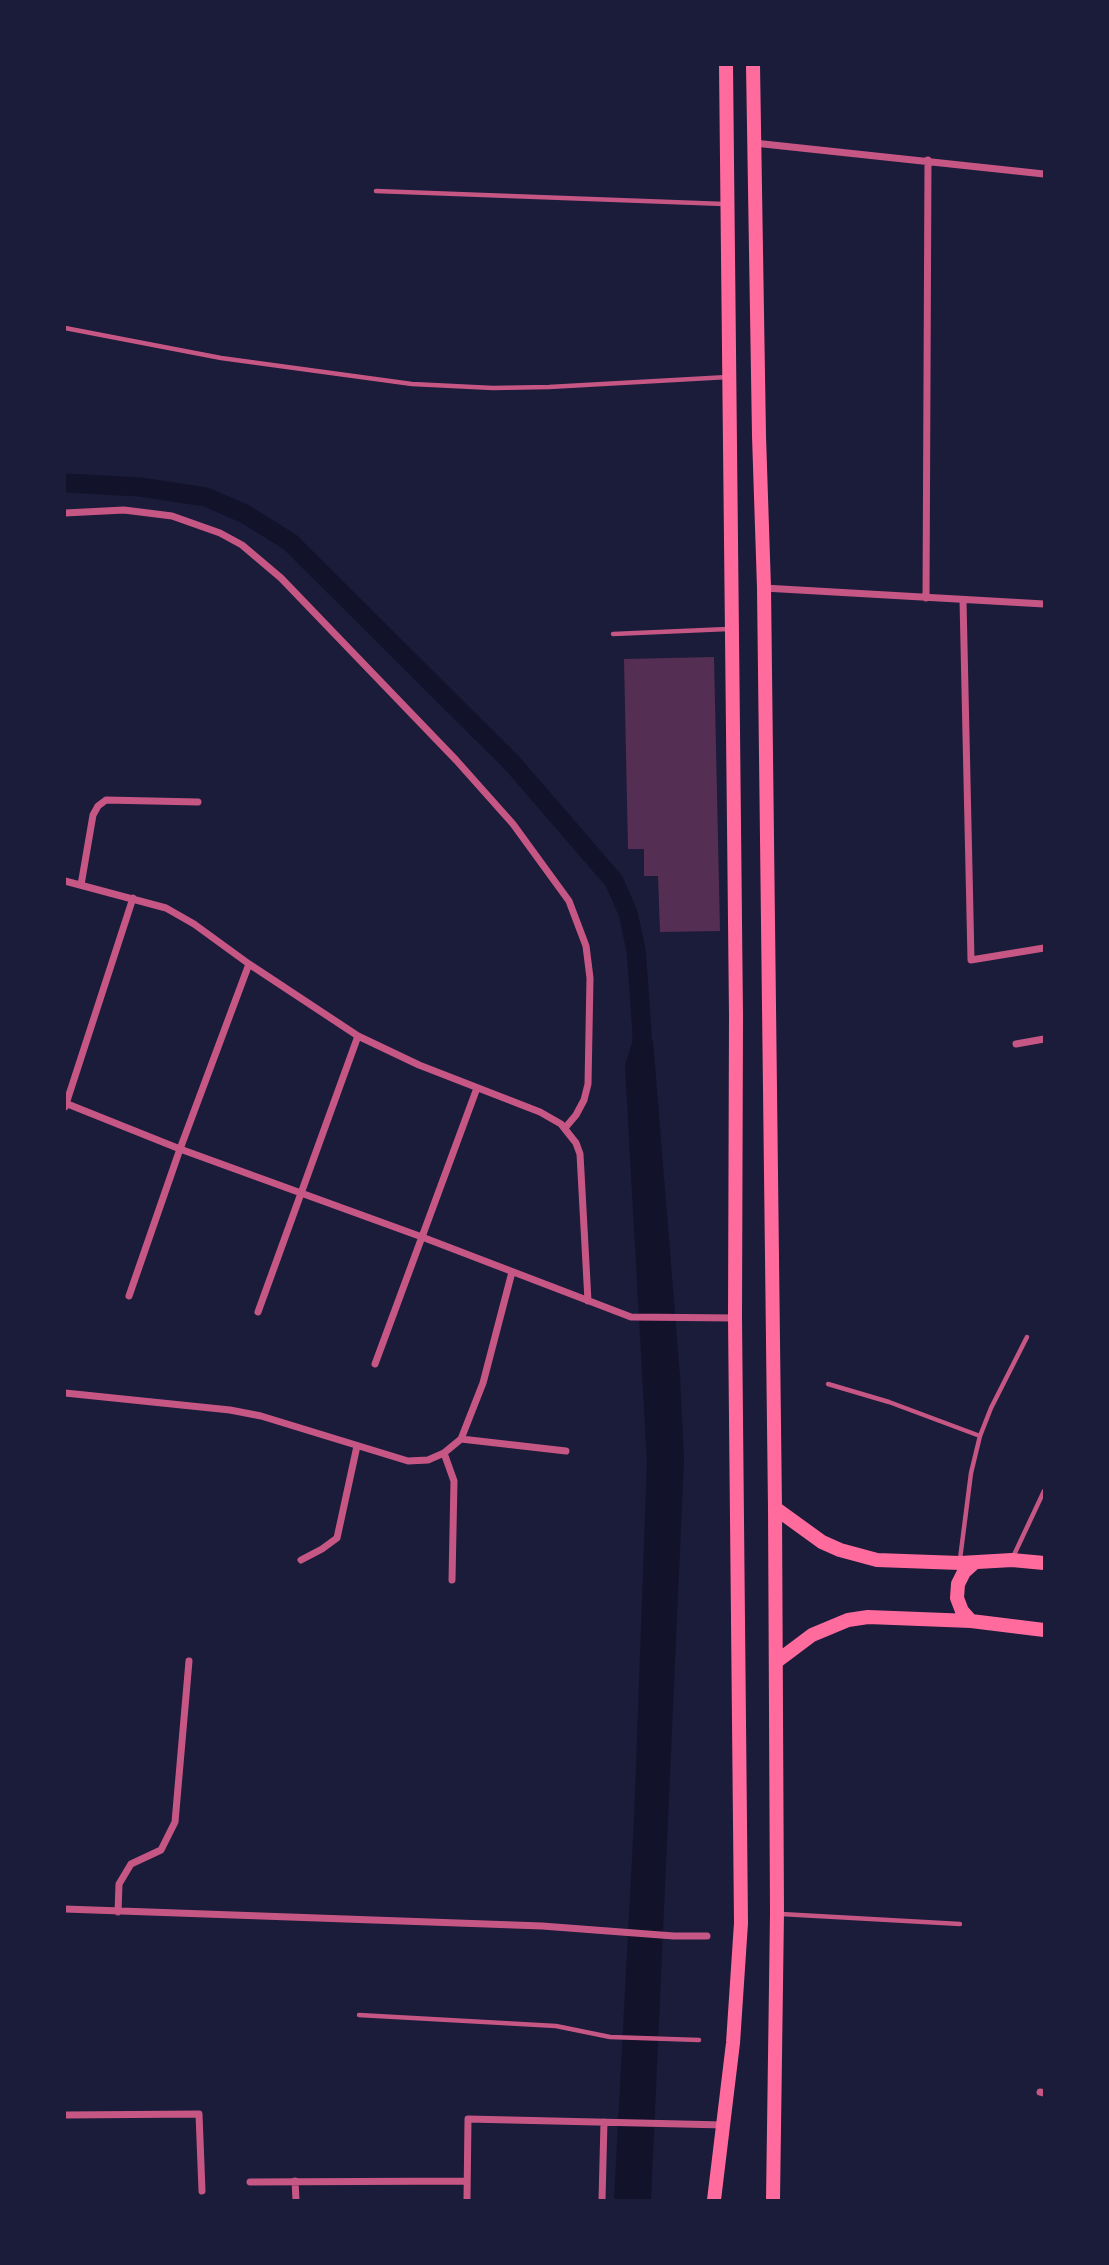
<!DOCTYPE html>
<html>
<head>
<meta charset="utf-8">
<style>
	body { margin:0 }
	#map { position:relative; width:1109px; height:2265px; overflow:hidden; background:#1b1b3a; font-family:Ubuntu,sans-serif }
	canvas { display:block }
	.frame { position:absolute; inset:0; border:66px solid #1b1b3a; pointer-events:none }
</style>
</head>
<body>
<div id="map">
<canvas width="1109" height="2265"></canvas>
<div class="frame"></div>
</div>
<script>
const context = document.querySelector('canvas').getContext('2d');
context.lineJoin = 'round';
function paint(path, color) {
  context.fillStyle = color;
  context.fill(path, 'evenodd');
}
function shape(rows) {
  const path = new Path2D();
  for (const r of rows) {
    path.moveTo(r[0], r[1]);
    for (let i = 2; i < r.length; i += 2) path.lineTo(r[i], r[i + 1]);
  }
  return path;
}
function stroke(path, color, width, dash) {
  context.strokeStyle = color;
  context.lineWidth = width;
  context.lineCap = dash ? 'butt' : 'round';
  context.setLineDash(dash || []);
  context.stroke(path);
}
const water = shape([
	[642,1031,649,1035,653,1041,680,1376,684,1460,651,2200,614,2200,634,1821,647,1462,625,1065,631,1046]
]);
const canal = shape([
	[65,483,140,487,206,497,245,514,290,542,513,764,614,881,628,913,636,950,642,1031,641,1056]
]);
const building = shape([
	[714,657,720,931,660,932,658,876,644,876,644,849,628,849,624,659]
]);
const service = shape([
	[376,191,724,204],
	[65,328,221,358,412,384,493,388,549,387,728,377],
	[613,634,728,629],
	[828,1384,889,1402,980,1436],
	[1013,1557,1044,1491],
	[960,1559,971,1473,980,1436,991,1408,1027,1337],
	[781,1914,960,1924],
	[359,2015,556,2026,610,2037,699,2040]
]);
const minor = shape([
	[754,143,1044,174],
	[65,513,124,510,172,516,220,533,242,545,281,578,456,760,513,824,569,901,586,946,590,978,588,1084,584,1100,576,1115,565,1128],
	[764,588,1044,604],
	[926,598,928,160],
	[963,600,971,960,1044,948],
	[65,881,166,908,194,924,249,964,358,1036,419,1065,540,1112,561,1124,576,1143,580,1154,588,1301],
	[81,885,93,815,98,806,106,800,198,802],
	[1016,1044,1044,1039],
	[65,1103,180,1149,422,1237,631,1317,735,1318],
	[65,1107,133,898],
	[129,1296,180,1149,249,964],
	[258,1312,358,1036],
	[375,1364,477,1088],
	[65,1393,230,1410,261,1416,408,1461,428,1460,444,1453,461,1439,483,1383,512,1272],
	[461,1439,566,1451],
	[444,1453,454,1481,452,1580],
	[301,1560,322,1549,337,1538,357,1446],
	[65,1909,542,1926,674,1936,707,1936],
	[118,1912,119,1884,131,1864,161,1850,175,1822,189,1661],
	[1040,2092,1044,2093],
	[65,2115,199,2114,202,2191],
	[295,2181,296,2200],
	[250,2182,467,2181],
	[467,2200,468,2119,724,2125],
	[602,2200,604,2122]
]);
const primary = shape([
	[753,65,759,436,764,588,775,1508,777,1913,773,2200],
	[775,1508,822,1542,840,1550,877,1560,960,1563,1012,1560,1044,1563],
	[971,1621,962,1611,957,1598,958,1584,964,1572,974,1563],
	[776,1662,812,1635,848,1620,868,1617,971,1621,1044,1630],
	[714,2200,733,2043,741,1923,735,1318,736,1016,726,65]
]);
paint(water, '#12122b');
stroke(canal, '#12122b', 19);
paint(building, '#542f53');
stroke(service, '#c65784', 4.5);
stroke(minor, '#c65784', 7);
stroke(primary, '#ff6b9d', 14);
</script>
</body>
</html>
